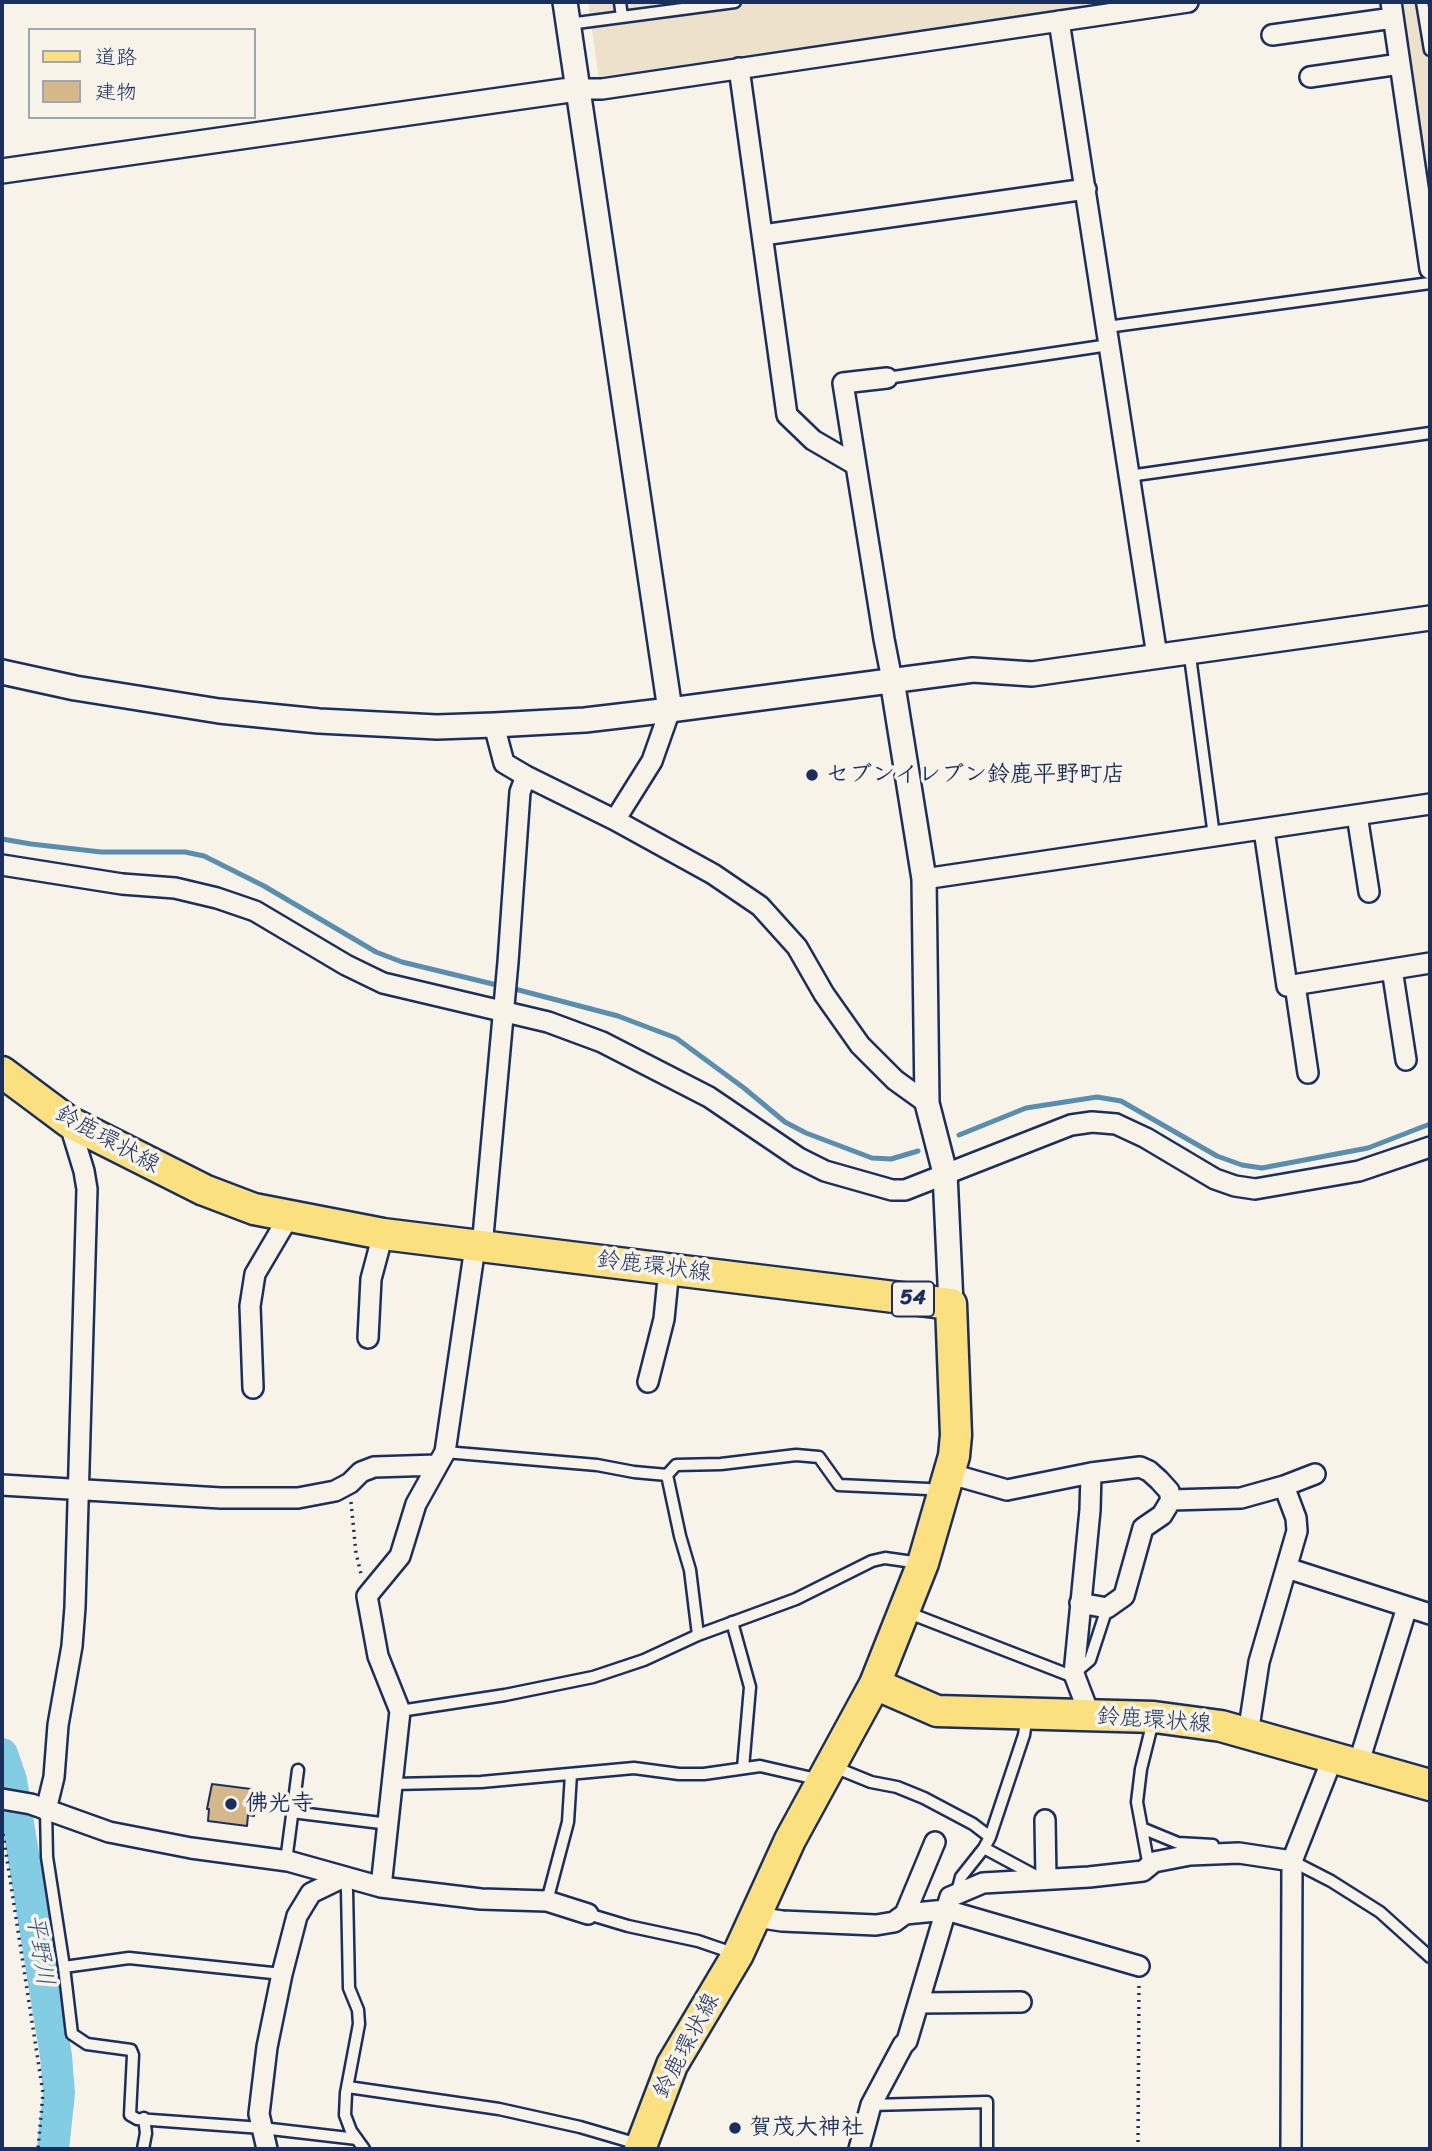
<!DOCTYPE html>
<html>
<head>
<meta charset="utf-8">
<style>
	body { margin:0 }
	#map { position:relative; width:1432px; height:2151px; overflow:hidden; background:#f7f3e8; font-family:Sriracha,"Klee One",sans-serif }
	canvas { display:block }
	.frame { position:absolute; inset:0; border:4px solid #1b2f5e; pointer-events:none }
	.legend { position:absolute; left:28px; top:28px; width:228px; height:91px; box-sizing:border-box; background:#f7f3e8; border:2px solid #9fa5b1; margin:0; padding:9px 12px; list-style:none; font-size:21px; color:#1b2f5e }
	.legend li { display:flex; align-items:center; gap:14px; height:35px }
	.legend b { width:35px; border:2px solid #9fa5b1 }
</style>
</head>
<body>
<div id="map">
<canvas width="1432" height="2151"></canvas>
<div class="frame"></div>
<ul class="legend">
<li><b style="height:9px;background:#fbe080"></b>道路</li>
<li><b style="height:19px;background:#d5b88a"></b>建物</li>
</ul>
</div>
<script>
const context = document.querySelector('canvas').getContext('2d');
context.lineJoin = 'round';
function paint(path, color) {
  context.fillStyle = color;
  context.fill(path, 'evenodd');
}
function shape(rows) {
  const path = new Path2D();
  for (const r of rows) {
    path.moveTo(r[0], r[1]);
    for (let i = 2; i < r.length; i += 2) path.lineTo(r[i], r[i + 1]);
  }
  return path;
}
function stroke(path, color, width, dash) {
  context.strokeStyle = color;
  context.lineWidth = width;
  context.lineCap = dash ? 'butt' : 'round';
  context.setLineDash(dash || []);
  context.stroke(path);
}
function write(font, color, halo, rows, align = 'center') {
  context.font = font + ' Sriracha,"Klee One",sans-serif';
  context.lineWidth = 7;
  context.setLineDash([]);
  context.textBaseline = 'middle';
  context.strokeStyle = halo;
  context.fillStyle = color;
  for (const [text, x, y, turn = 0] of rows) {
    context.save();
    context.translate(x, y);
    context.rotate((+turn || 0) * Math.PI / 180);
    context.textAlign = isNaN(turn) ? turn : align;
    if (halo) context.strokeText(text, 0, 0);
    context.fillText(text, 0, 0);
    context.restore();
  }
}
const built = shape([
	[588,2,1123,2,599,79],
	[1398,2,1430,2,1430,224]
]);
const stream = shape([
	[2,839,31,844,101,852,185,852,204,856,264,886,376,952,402,962,501,986],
	[511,988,618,1016,676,1038,744,1088,785,1122,806,1133,872,1158,891,1159,918,1151],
	[959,1135,1026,1108,1097,1097,1121,1101,1217,1156,1242,1165,1262,1168,1368,1148,1430,1124]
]);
const river = shape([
	[2,1754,11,1780,56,2056,59,2093,53,2149]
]);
const building = shape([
	[212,1784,251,1789,250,1798,256,1799,254,1816,248,1815,247,1826,208,1821,209,1809,207,1809,212,1784]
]);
const path = shape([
	[351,1502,356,1553,361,1574],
	[2,1827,43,2093,38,2149],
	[1138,2149,1139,1982],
	[1429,2149,1430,2145]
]);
const service = shape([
	[620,2,622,17],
	[1422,2,1430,50],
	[569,24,735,2],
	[1107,327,1430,283],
	[887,378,1109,345],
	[1129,476,1430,433],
	[1191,664,1214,836],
	[445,1452,597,1465,634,1472,667,1475],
	[667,1475,676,1465,721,1464,796,1455,819,1457,839,1485,928,1489,939,1495],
	[667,1475,680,1536,690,1570,698,1635],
	[909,1613,1074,1677],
	[732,1622,750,1687,743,1768],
	[1077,1671,1090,1660,1107,1608],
	[400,1711,505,1695,593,1677,644,1660,698,1635,796,1599,872,1561,885,1558,920,1563],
	[834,1767,871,1782,897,1787,924,1798,973,1824,990,1837],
	[394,1784,481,1782,634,1768,679,1774,704,1774,760,1766,821,1780],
	[46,1810,47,1857,64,1967,129,1958,282,1974],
	[292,1812,389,1824],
	[1144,1829,1178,1843,1213,1845],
	[984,1848,1036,1876],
	[286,1861,298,1770],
	[1292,1861,1331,1881,1380,1912,1430,1957],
	[1149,1867,1137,1802,1141,1769,1153,1721],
	[344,1877,347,1890,349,1988,358,2010,359,2024,346,2093,345,2115,351,2131,364,2149],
	[957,1892,961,1877,984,1848,990,1837,1024,1735,1027,1715],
	[547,1901,568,1822,571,1774],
	[588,1914,628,1926,698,1941,733,1953],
	[64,1967,72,2034,87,2044,131,2050,133,2055,130,2115,137,2119,262,2128,357,2139],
	[348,2087,499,2109,580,2127,638,2144],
	[871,2105,987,2102,987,2149],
	[143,2149,146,2133,144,2118]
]);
const minor = shape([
	[1391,2,1430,269],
	[1059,21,1157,656],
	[1272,35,1393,18],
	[739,68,787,415,813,440,856,465,884,639,892,680],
	[1310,77,1400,64],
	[577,89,602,89,1188,2],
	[763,235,1086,189],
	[856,465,843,383,887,378],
	[494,725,504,763,526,776,615,820,713,874,760,906,797,947,824,994,860,1045,895,1080,927,1103],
	[1357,815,1369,892],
	[615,820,652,761,670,710],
	[1264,830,1287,986,1430,963],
	[2,865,122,884,175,888,217,898,255,911,346,965,383,983,548,1022,602,1042,709,1097,799,1158,825,1171,892,1190,905,1190,1071,1125,1092,1122,1116,1124,1146,1138,1215,1179,1235,1186,1255,1189,1359,1171,1430,1147],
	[924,879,1430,804],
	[1392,969,1406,1060],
	[1295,985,1308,1073],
	[482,1247,508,962,520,792,526,776],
	[368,1338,371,1279,383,1234],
	[648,1382,664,1319,669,1269],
	[253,1388,250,1306,255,1274,288,1218],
	[951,1474,1007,1490,1091,1473,1140,1467,1149,1471,1159,1480,1169,1491,1171,1500,1241,1498,1284,1486,1296,1518,1297,1531,1259,1662,1248,1734],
	[2,1485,221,1498,298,1498,335,1491,350,1483,361,1472,374,1467,437,1465],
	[1284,1486,1315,1474],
	[1287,1568,1430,1614],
	[1080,1603,1107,1608,1124,1596,1143,1528,1162,1515,1171,1500],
	[1090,1716,1074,1674,1090,1510,1091,1473],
	[1358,1765,1407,1607],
	[2,1799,31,1804,109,1832,191,1848,288,1861,381,1887,481,1899,547,1901,588,1914],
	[46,1810,54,1777,58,1725,72,1646,75,1607,87,1189,84,1171,69,1122],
	[1045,1820,1046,1879],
	[381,1887,400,1711,378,1656,367,1596,400,1556,416,1504,445,1452,475,1247],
	[905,1914,935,1842],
	[756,1917,782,1921,876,1925,894,1922,905,1914,946,1910,950,1897,983,1883,1089,1877,1143,1871,1154,1862,1190,1855,1239,1853,1292,1861],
	[919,2003,1021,2002],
	[267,2149,259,2114,267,2047,282,1974,297,1916,311,1893,344,1877],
	[859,2149,871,2105,903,2045,907,2041,946,1910,1139,1966],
	[1291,2149,1292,1861,1333,1757]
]);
const tertiary = shape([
	[565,2,670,710],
	[2,171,577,89],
	[2,672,75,688,219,711,319,721,437,727,494,725,585,720,670,710,973,670,1032,674,1430,618],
	[892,680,924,879,927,1103,945,1173,951,1304]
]);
const primary = shape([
	[2,1072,69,1122,204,1190,254,1209,383,1234,951,1304,956,1435,954,1456,923,1563,875,1684,790,1840,738,1954,672,2065,640,2149],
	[875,1684,937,1711,1154,1717,1221,1726,1430,1785]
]);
const markers = [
	[812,775,7,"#1b2f5e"],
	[231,1804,7,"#1b2f5e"],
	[735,2128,7,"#1b2f5e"]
];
const shields = [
	[913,1299,42]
];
const shieldNames = [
	["54",913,1299]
];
const poiNames = [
	["セブンイレブン鈴鹿平野町店",826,775],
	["佛光寺",245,1804],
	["賀茂大神社",749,2128]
];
const streetNames = [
	["鈴鹿環状線",107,1140,29],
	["鈴鹿環状線",654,1267,7],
	["鈴鹿環状線",1154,1721,4],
	["鈴鹿環状線",687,2046,-62]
];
const waterNames = [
	["平野川",39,1950,81]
];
paint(built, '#ede1cc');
stroke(stream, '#598eae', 5);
stroke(river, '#83cde4', 32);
paint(building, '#d5b88a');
stroke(building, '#1b2f5e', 2);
stroke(service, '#1b2f5e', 15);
stroke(minor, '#1b2f5e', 24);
stroke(tertiary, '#1b2f5e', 28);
stroke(primary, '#1b2f5e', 35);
stroke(path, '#1b2f5e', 3.5, [2, 5]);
stroke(service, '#f7f3e8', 10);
stroke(minor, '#f7f3e8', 19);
stroke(tertiary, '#f7f3e8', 23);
stroke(primary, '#fbe080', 30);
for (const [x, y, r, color] of markers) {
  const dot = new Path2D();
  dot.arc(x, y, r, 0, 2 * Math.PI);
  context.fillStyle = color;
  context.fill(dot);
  stroke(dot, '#f7f3e8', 2.5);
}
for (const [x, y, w] of shields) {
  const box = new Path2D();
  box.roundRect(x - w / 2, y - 17.5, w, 35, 5);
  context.fillStyle = '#f7f3e8';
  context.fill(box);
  stroke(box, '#1b2f5e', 2);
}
write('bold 21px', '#1b2f5e', null, shieldNames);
write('bold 23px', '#1b2f5e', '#f7f3e8', poiNames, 'left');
write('23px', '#1b2f5e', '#f7f3e8', streetNames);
write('italic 24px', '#355680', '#f7f3e8', waterNames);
</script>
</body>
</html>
